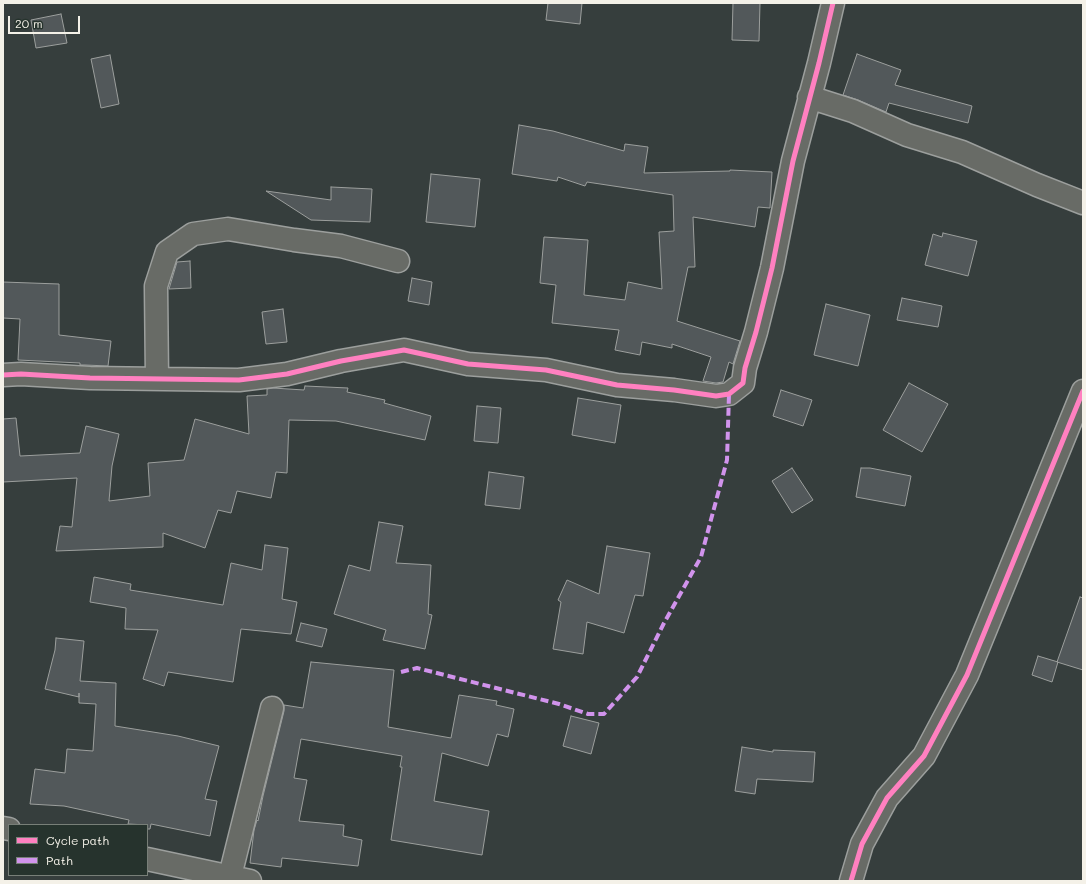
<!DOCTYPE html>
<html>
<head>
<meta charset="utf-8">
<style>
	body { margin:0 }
	#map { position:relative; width:1086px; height:884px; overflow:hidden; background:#363e3d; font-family:Mali,sans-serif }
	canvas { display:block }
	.frame { position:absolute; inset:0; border:4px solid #f4f1e8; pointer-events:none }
	.legend { position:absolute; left:8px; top:824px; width:140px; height:52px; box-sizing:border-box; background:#26332d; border:1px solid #787f78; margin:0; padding:5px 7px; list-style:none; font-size:12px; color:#f4f1e8 }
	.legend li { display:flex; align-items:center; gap:8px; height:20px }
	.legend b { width:20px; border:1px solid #787f78 }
	.scale { position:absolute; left:8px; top:16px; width:72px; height:18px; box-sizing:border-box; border:2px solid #f4f1e8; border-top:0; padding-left:5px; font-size:12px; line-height:14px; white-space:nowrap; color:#f4f1e8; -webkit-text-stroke:3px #26332d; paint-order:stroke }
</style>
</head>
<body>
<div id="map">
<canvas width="1086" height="884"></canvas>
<div class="frame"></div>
<ul class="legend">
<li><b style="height:5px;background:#ff80c0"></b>Cycle path</li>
<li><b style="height:5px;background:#d193ec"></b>Path</li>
</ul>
<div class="scale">20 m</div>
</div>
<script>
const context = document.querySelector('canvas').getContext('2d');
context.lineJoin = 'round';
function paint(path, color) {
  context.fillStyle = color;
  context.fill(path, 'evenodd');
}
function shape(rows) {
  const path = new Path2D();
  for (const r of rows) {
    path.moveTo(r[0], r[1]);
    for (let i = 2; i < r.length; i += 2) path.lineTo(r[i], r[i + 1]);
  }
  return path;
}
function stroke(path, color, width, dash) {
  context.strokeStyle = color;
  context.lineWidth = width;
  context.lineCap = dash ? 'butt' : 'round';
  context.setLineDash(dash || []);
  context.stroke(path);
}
const building = shape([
	[548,3,582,3,580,24,546,20,548,3],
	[733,3,760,3,759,41,732,40,733,3],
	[61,14,67,43,36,48,31,20,61,14],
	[857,54,901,70,895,85,972,106,968,123,889,103,886,112,858,100,843,95,857,54],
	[110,55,119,104,101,108,91,59,110,55],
	[519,125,553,131,624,151,625,144,648,147,644,173,730,171,730,170,772,172,770,208,758,207,755,227,693,217,695,267,688,267,677,321,740,341,733,364,729,362,723,382,716,383,703,381,711,357,672,344,672,348,642,342,640,355,615,350,619,330,552,323,556,285,540,283,544,237,588,240,584,295,625,300,628,282,662,289,659,232,674,231,673,195,587,182,585,186,558,177,557,181,512,174,519,125],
	[431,174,480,179,475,227,426,222,431,174],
	[331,187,372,189,370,222,311,220,266,191,331,200,331,187],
	[943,233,977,241,968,276,925,265,933,234,942,237,943,233],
	[190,261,191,288,169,289,177,262,190,261],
	[412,278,432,282,429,305,408,301,412,278],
	[3,282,59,284,59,335,111,341,108,366,85,365,80,365,80,363,18,360,20,319,3,318,3,282],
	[902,298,942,306,938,327,897,320,902,298],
	[826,304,870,315,858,366,814,355,826,304],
	[283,309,287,342,266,344,262,312,283,309],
	[909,383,948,404,922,452,883,430,909,383],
	[305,386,348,388,347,392,385,400,384,403,431,416,425,440,336,421,289,420,287,473,276,472,271,498,237,491,231,513,218,510,205,548,163,533,163,547,56,551,60,526,72,527,77,478,3,482,3,419,16,418,20,456,80,453,86,426,119,434,112,466,109,501,150,496,148,463,184,460,195,419,249,434,247,396,267,395,267,389,273,388,304,390,305,386],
	[781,390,812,400,803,426,773,416,781,390],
	[578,398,621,405,615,443,572,435,578,398],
	[477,406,501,408,498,443,474,441,477,406],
	[792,468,813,500,792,513,772,481,792,468],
	[861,468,870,468,911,476,905,506,856,497,861,468],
	[489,472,524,477,520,509,485,505,489,472],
	[379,522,403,526,396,563,431,565,428,614,432,615,425,649,383,640,386,630,334,614,349,565,370,571,379,522],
	[265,545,288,548,282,599,297,602,291,634,241,629,233,682,168,672,164,686,143,679,158,630,125,629,126,608,90,602,94,577,131,584,130,590,223,605,231,563,262,570,265,545],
	[607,546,650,553,643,596,635,595,624,633,587,622,583,654,553,649,561,602,558,600,567,580,599,594,607,546],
	[1080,597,1083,598,1083,670,1057,662,1080,597],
	[301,623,327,629,322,647,296,641,301,623],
	[56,638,84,641,80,681,116,683,115,726,178,736,219,746,205,799,217,801,210,836,151,824,150,829,147,829,147,825,128,824,129,820,64,806,30,804,35,769,65,773,67,749,93,751,96,704,79,703,79,693,79,697,45,689,55,650,56,638],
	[1038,656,1058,662,1052,682,1032,675,1038,656],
	[311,662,394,670,388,727,451,738,459,695,497,701,496,705,514,709,508,737,497,734,488,766,442,753,434,801,489,811,482,855,391,840,402,767,400,767,402,756,301,739,294,778,307,780,299,821,344,825,343,836,362,840,358,866,282,858,281,867,250,863,254,830,257,820,258,821,263,796,284,711,284,705,303,708,311,662],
	[571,716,599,723,591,754,563,746,571,716],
	[742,747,773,752,773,750,815,752,813,782,757,779,755,794,735,791,742,747]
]);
const minor = shape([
	[809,97,853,111,907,135,962,152,1037,185,1083,203],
	[3,375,21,374,90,378,239,380,287,374,341,361,404,350,468,364,546,370,617,385,674,390,716,396,729,394,743,383,745,368,756,332,772,268,793,161,819,63,833,3],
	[157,379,156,286,167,252,193,234,228,229,294,240,341,246,398,261],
	[3,828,9,829],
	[147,859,250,881],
	[230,876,272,708],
	[851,881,862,844,887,798,924,756,967,675,1083,391]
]);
const quiet = shape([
	[401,672,417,668,559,704,588,714,604,714,637,677,664,623,701,557,727,460,729,394]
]);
const cycleway = shape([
	[3,375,21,374,90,378,239,380,287,374,341,361,404,350,468,364,546,370,617,385,674,390,716,396,729,394,743,383,745,368,756,332,772,268,793,161,819,63,833,3],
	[851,881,862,844,887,798,924,756,967,675,1083,391]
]);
paint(building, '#52585a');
stroke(building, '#9c9f9d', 1);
stroke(minor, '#9c9f9d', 25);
stroke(minor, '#686b66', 22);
stroke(quiet, '#d193ec', 4, [8, 4]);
stroke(cycleway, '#ff80c0', 5);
</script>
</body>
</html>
